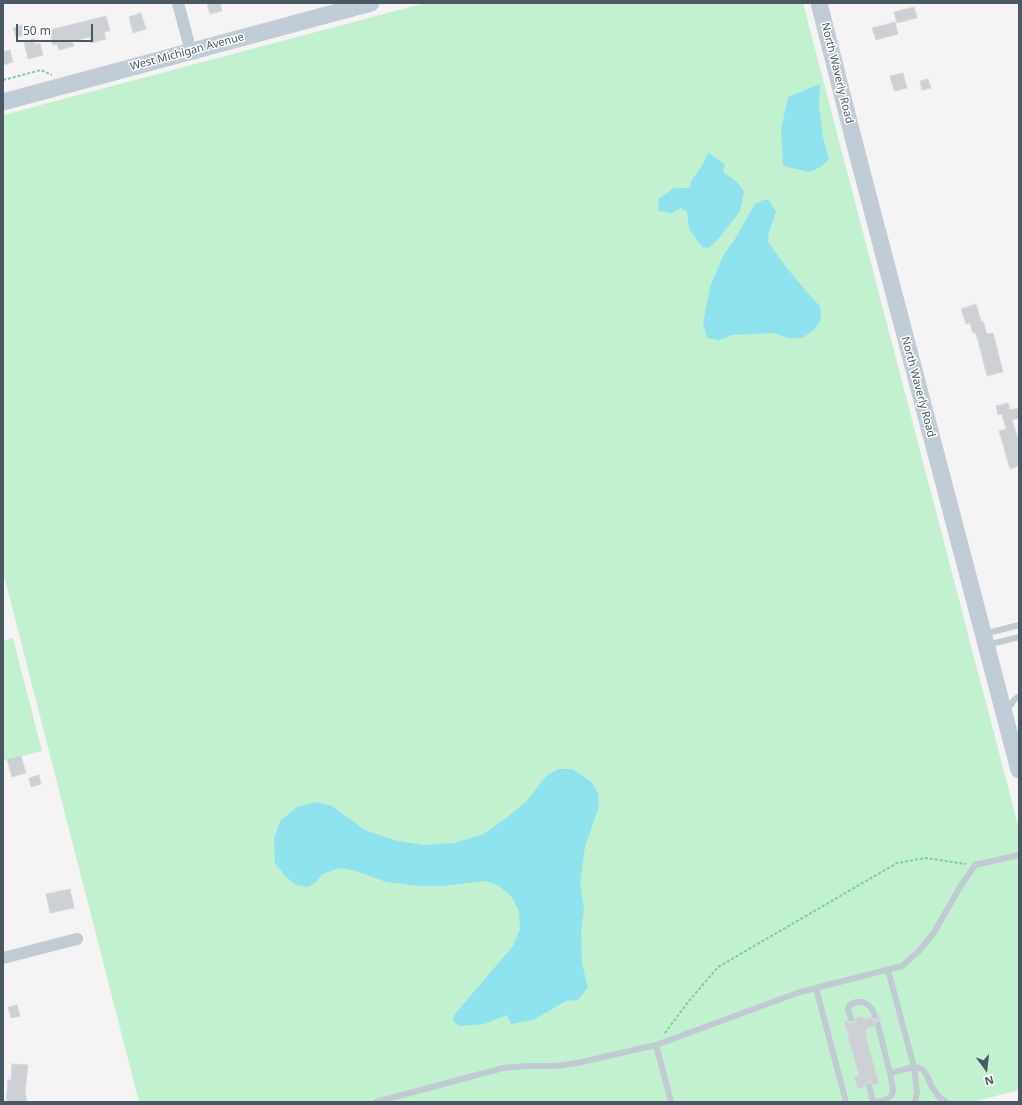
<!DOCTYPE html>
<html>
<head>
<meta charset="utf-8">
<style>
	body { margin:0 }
	#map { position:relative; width:1022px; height:1105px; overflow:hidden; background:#f5f3f3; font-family:"Noto Sans",sans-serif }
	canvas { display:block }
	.frame { position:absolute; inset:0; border:4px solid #4a5861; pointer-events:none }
	.north { position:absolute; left:966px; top:1049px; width:40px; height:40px; -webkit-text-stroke:3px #fff; paint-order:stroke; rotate:165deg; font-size:11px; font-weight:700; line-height:16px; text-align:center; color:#4a5861 }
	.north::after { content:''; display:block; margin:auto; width:14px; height:18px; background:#4a5861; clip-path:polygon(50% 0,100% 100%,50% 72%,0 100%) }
	.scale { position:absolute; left:16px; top:24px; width:77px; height:18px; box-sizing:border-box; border:2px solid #4a5861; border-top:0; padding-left:5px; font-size:12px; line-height:14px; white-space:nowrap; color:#4a5861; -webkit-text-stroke:3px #fff; paint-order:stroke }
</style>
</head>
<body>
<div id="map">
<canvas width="1022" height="1105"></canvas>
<div class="frame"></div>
<div class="north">N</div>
<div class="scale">50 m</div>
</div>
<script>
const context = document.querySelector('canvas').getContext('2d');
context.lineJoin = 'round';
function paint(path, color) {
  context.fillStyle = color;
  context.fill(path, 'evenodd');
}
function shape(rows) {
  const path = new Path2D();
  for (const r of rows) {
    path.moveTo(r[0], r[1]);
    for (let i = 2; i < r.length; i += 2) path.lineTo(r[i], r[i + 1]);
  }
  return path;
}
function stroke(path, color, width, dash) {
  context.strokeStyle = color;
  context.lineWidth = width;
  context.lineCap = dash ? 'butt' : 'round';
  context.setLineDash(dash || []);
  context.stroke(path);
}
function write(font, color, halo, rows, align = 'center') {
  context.font = font + ' "Noto Sans",sans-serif';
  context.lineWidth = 3;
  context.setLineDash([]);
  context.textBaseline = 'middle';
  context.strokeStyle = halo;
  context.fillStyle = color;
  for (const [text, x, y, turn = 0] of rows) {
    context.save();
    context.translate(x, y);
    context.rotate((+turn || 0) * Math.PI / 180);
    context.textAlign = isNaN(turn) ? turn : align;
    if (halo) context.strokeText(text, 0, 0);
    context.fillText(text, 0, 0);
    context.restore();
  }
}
const green = shape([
	[425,3,803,3,1019,829,1019,1090,973,1102,139,1102,3,572,3,115],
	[13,638,42,751,3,761,3,641]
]);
const water = shape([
	[820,84,819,106,823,137,829,159,821,167,809,172,783,166,781,130,788,97],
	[708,153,725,164,723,172,737,182,744,192,740,211,720,237,709,248,702,247,689,229,687,212,681,208,671,213,659,211,658,199,674,188,689,188,693,178,702,166],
	[763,200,769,200,776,212,769,232,768,242,786,267,812,298,820,306,821,320,813,331,802,338,788,338,774,333,732,335,719,340,707,338,703,323,710,287,724,254,735,239,755,204],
	[558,769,572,769,593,783,598,794,599,806,585,847,580,883,584,910,581,931,582,964,588,987,578,1000,566,1001,533,1020,511,1024,507,1015,484,1024,460,1026,456,1024,453,1020,454,1015,513,946,520,929,519,911,511,896,499,886,486,881,443,886,418,886,386,882,356,871,340,868,322,874,316,882,308,887,296,885,286,877,275,863,274,839,280,821,297,807,317,802,332,806,365,830,394,840,423,845,454,843,484,834,505,819,527,801,546,776]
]);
const building = shape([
	[207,3,220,3,222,11,210,14,207,3],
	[914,7,917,18,897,23,894,12,914,7],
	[141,13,146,29,133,33,129,17,141,13],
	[106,16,110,31,104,32,106,39,91,43,90,37,72,41,74,46,59,50,57,44,53,45,49,30,106,16],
	[895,22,898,34,876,40,872,28,895,22],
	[22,25,25,35,16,37,13,28,22,25],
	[34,39,35,44,40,43,43,55,28,59,24,42,34,39],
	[10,50,13,62,3,65,3,52,10,50],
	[903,73,907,88,894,91,890,76,903,73],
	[928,79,931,88,922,90,920,81,928,79],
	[976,304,981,321,983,321,987,334,993,333,1003,372,987,376,976,333,973,333,970,323,966,324,961,309,976,304],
	[1008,403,1010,410,1019,408,1019,418,1012,420,1019,442,1019,466,1010,469,999,431,1006,429,1002,414,998,415,996,406,1008,403],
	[21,756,26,773,12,777,7,759,21,756],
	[39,775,41,784,31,787,29,778,39,775],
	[70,889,74,908,50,913,46,894,70,889],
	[17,1005,20,1016,11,1018,8,1007,17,1005],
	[880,1015,882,1024,880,1021,875,1022,874,1026,867,1028,866,1037,879,1084,873,1085,871,1082,868,1082,865,1084,865,1087,858,1089,854,1077,859,1076,844,1021,847,1020,848,1023,852,1023,855,1022,855,1018,862,1016,864,1019,871,1017,873,1020,876,1020,879,1018,880,1015],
	[12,1064,28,1065,25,1091,27,1102,6,1102,8,1080,11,1080,12,1064]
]);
const path = shape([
	[3,80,41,70,52,75],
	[665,1033,688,1002,718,967,897,863,925,858,966,864]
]);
const lane = shape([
	[984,634,1019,625],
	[987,645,1019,637],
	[1007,710,1014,700,1019,696],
	[816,988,846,1102],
	[851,1019,848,1010,849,1006,853,1003,857,1002,863,1002,868,1005,872,1009,875,1016],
	[878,1025,890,1073],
	[656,1045,671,1102],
	[869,1086,873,1102],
	[376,1102,503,1068,526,1066,556,1066,577,1063,656,1045,800,992,902,966,919,951,933,934,960,887,975,865,1019,855],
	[876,1102,886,1100,892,1095,893,1089,890,1073,914,1067,888,970],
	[915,1102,917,1093,914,1067,922,1069,926,1074,932,1087,938,1096,946,1102]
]);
const street = shape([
	[178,3,191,52],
	[3,958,77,939]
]);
const secondary = shape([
	[819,3,856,149,1019,770],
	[3,102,371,3]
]);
const streetNames = [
	["West Michigan Avenue",187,52,-15],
	["North Waverly Road",837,73,76],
	["North Waverly Road",918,387,75]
];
paint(green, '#c2f1d0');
paint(water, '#8fe3ef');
paint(building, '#cdd0d5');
stroke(building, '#d7d9de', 1);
stroke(path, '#79d19d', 2, [3, 2]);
stroke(lane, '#c0cbd2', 6);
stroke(street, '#c0cbd2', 12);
stroke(secondary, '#c0cdd6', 17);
write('11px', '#4a5861', '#fff', streetNames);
</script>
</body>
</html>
